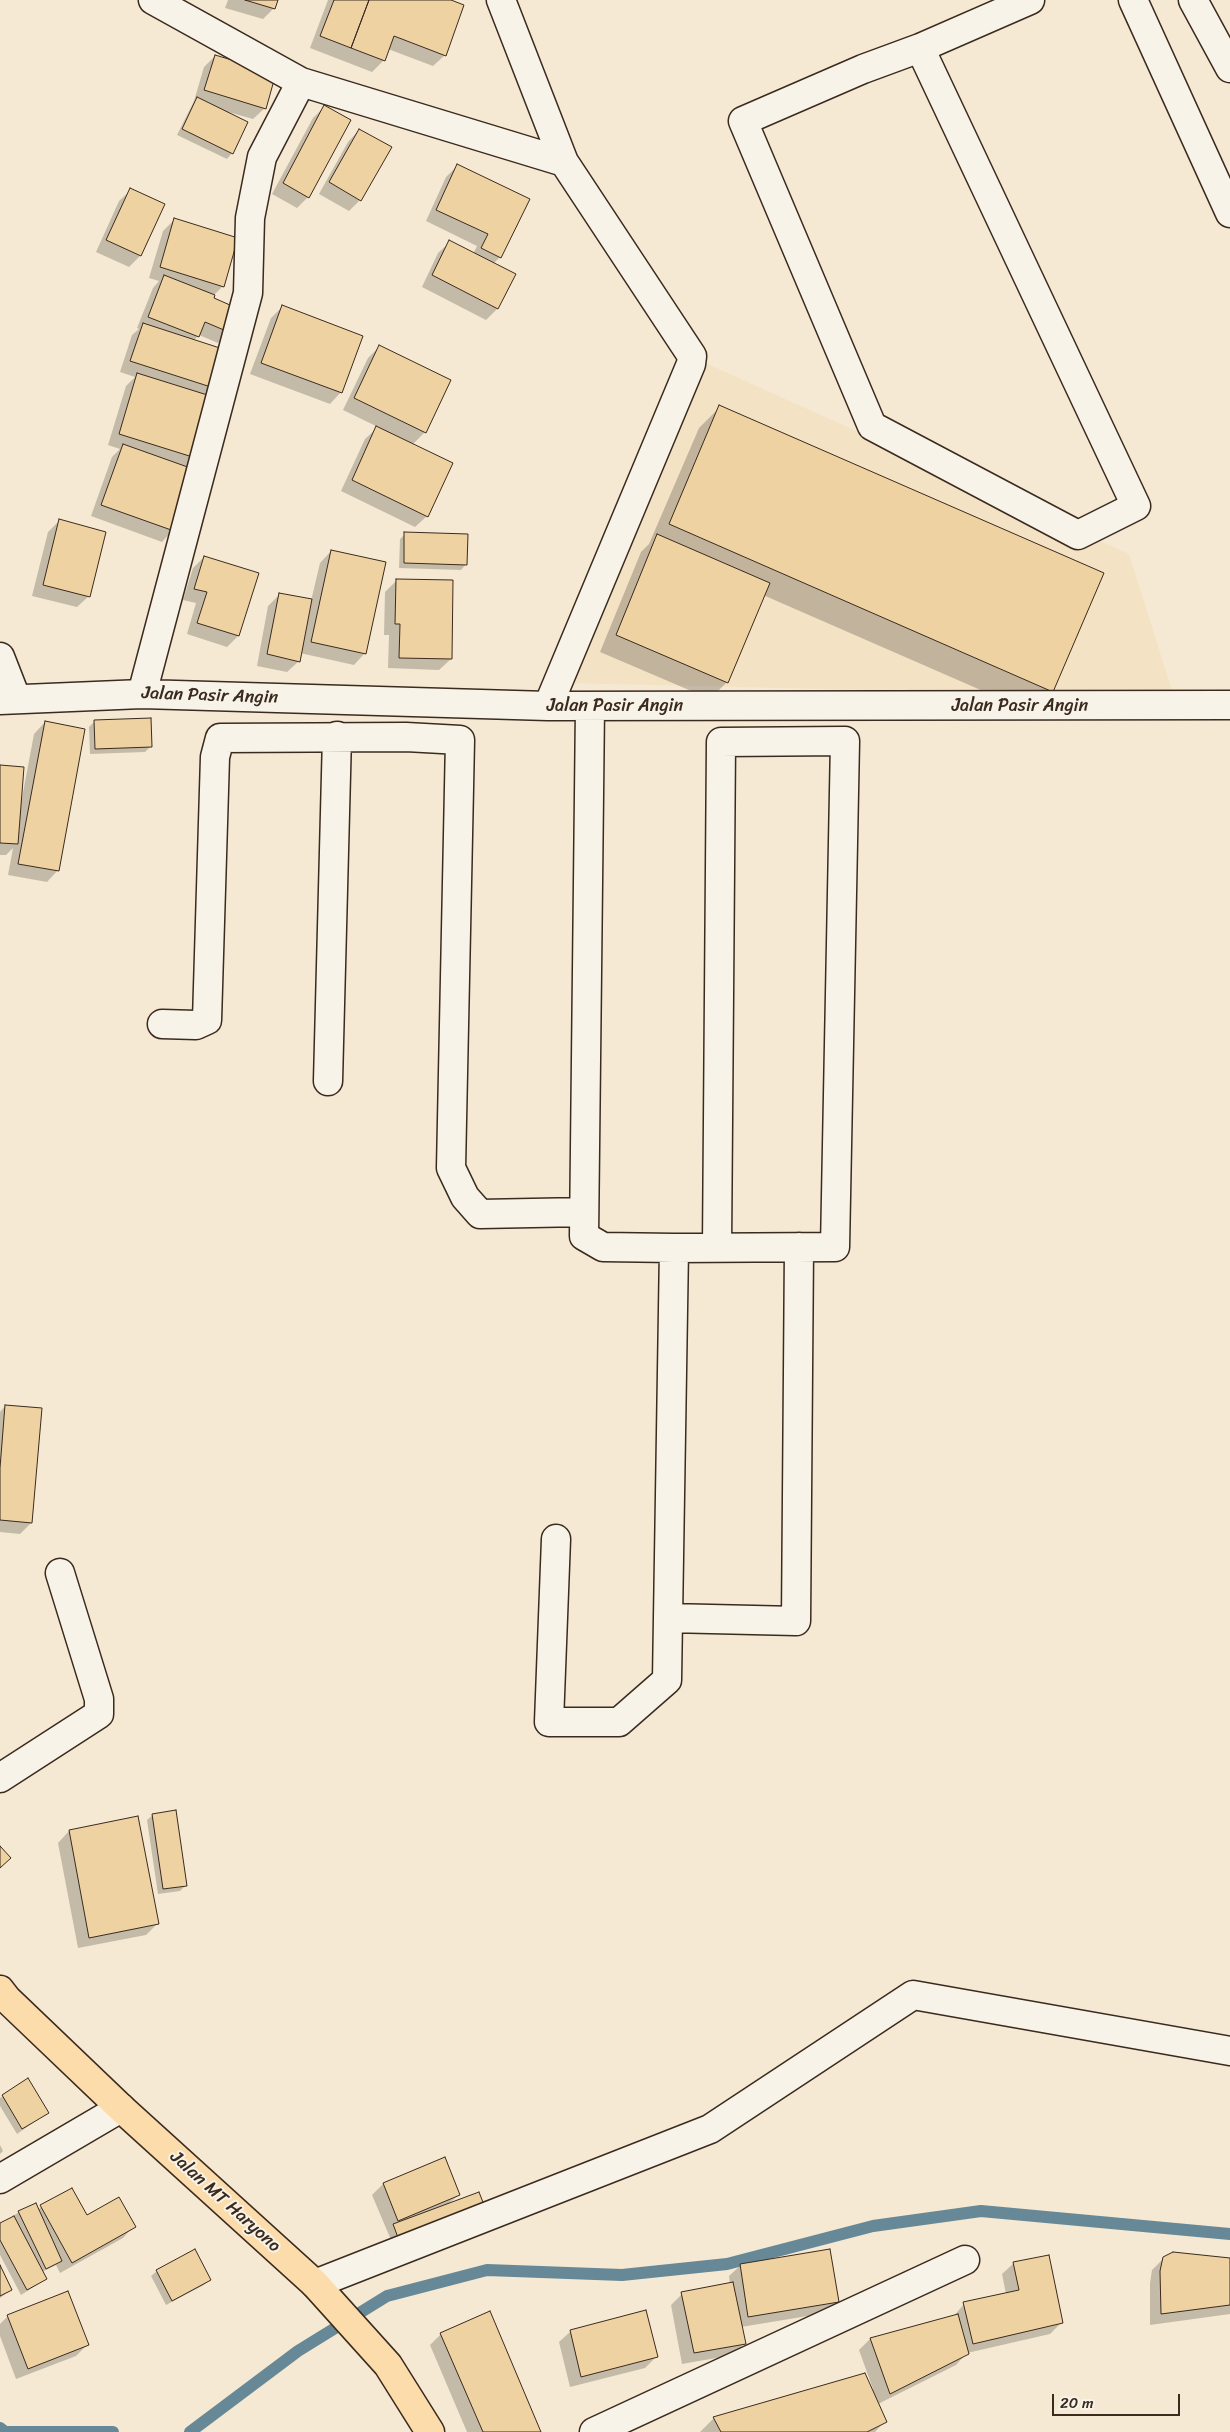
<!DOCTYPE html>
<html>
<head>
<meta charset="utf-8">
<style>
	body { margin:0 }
	#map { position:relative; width:1230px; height:2432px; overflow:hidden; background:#f5e9d3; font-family:Sriracha,sans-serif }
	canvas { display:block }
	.scale { position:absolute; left:1052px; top:2394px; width:128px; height:22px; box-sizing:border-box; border:2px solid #3b2a1e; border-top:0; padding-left:6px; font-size:15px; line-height:18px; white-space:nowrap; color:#3b2a1e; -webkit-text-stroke:4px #f7f3e8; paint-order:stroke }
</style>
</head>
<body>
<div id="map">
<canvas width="1230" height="2432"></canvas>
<div class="scale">20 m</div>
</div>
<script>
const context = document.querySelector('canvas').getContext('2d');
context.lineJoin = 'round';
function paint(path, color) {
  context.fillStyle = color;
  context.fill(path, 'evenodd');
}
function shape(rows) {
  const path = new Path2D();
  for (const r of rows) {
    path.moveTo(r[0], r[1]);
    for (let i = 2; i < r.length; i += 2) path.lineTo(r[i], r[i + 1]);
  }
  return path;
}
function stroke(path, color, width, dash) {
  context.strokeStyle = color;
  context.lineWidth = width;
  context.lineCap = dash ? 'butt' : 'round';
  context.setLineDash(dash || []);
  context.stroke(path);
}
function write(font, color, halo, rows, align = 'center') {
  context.font = font + ' Sriracha,sans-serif';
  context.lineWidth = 4;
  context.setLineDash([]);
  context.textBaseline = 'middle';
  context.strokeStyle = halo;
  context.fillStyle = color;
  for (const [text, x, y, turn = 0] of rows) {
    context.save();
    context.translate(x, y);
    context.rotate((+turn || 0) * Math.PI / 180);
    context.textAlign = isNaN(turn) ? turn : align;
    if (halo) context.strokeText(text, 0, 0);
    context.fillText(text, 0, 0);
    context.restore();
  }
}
const built = shape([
	[703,362,1129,554,1174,697,565,683]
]);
const shadow = shape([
	[228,0,276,0,274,8,263,19,225,8],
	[328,0,448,0,445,55,433,66,388,49,384,60,372,72,310,48],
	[215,56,265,108,253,119,228,112,232,153,227,159,177,135,194,101,204,67],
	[324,107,308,197,297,208,272,194,313,118],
	[359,130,360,200,349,211,319,194,348,142],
	[457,166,500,257,493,264,497,309,486,320,422,287,438,253,450,242,473,254,477,246,426,221,446,177],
	[131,190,164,205,140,256,129,267,96,252,119,201],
	[174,220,223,286,213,296,230,332,218,343,199,335,193,341,213,388,205,395,215,399,173,530,162,542,91,516,112,457,120,449,108,445,126,386,135,377,120,372,132,335,139,329,137,328,153,288,159,281,149,278,163,231],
	[282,307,341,392,330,404,250,374,271,318],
	[379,347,450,380,425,432,412,445,427,516,415,527,341,491,365,439,378,427,343,410,368,358],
	[720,407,1052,691,1031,712,763,595,727,682,710,699,600,652,641,552,649,544,699,428],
	[59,521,89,596,77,607,32,596,48,532],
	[405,534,466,564,461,570,399,568,400,539],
	[331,551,365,653,354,665,300,653,299,661,287,672,257,666,268,606,280,594,311,601,320,563],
	[204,557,238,636,227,647,187,634,196,603,183,600,193,568],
	[396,581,451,659,439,670,388,668,389,635,384,635,385,592],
	[95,721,150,747,145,752,90,754,89,727],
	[45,722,58,870,47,882,8,875,13,848,6,855,0,855,0,767,22,798,34,734],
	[5,1406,31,1523,20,1534,0,1532,0,1412],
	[153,1815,186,1885,180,1891,158,1894,147,1820],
	[69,1831,157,1924,146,1935,78,1948,58,1843],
	[3,2096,47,2113,17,2134,0,2106,0,2098],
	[0,2145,3,2151,0,2154],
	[444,2159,459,2195,394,2247,372,2195,383,2184],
	[41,2207,87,2217,134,2226,123,2238,60,2273,56,2265,42,2272,46,2279,21,2295,0,2255,0,2225,19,2212,38,2210],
	[1164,2258,1230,2259,1230,2314,1150,2325,1150,2283,1152,2270],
	[1014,2263,1061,2323,1050,2334,967,2353,956,2365,878,2404,885,2421,875,2432,700,2432,714,2418,864,2375,871,2389,873,2389,859,2350,870,2339,953,2317,964,2304,1006,2294,1002,2274],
	[741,2265,838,2302,826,2313,741,2327,744,2343,733,2355,682,2364,671,2305,682,2294,730,2284,729,2276],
	[0,2268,11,2290,0,2298],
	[157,2271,209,2280,204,2285,166,2305,151,2276],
	[8,2316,87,2345,76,2356,16,2379,0,2336,0,2324],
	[571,2331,656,2357,645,2368,570,2387,559,2342],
	[441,2334,540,2432,467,2432,430,2345]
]);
const stream = shape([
	[0,2428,5,2432,113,2432],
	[190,2432,298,2351,387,2296,487,2270,622,2275,727,2264,873,2226,981,2211,1230,2234]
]);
const building = shape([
	[245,0,278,0,275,9,245,0],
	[334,0,369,0,351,48,320,36,334,0],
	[369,0,451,0,464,5,446,56,394,36,385,61,351,48,369,0],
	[215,55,276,73,266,109,204,90,215,55],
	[197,97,248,122,233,154,182,129,197,97],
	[324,105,351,120,309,198,283,183,324,105],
	[359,129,392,147,361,201,329,182,359,129],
	[457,164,530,199,501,258,481,248,488,234,436,210,457,164],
	[130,188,165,204,141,256,106,240,130,188],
	[174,218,238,238,224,287,160,267,174,218],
	[449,240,516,274,498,309,432,275,449,240],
	[164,275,215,295,214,298,239,309,231,333,205,322,199,337,148,317,164,275],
	[282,305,363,336,342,393,261,363,282,305],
	[143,323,226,350,214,388,130,361,143,323],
	[379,345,451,380,426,433,354,398,379,345],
	[137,373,217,398,199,459,119,434,137,373],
	[719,405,1104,573,1053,692,669,524,719,405],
	[376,426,453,463,428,517,352,480,376,426],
	[123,444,196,470,174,531,101,505,123,444],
	[59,519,106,532,90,597,43,585,59,519],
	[404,532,468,534,467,565,404,563,404,532],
	[657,534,770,583,728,683,616,635,657,534],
	[331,550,386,562,366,654,311,642,331,550],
	[204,556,259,573,239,636,197,623,207,592,194,589,204,556],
	[396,579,453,580,452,659,399,658,400,624,395,624,396,579],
	[279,593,312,599,300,662,267,654,279,593],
	[151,718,152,747,95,749,94,720,151,718],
	[45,721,85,729,59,871,18,864,45,721],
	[0,765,24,767,18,844,0,843,0,765],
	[5,1405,42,1408,32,1523,0,1520,0,1468,5,1405],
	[176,1810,187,1886,163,1889,152,1814,176,1810],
	[138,1816,159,1924,89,1938,69,1830,138,1816],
	[0,1846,11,1858,0,1868,0,1846],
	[28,2078,49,2113,22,2129,2,2095,28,2078],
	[445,2157,460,2195,398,2221,383,2183,445,2157],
	[72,2188,87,2215,119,2197,136,2227,72,2263,40,2205,72,2188],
	[479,2192,486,2210,400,2243,393,2224,479,2192],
	[36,2203,62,2261,46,2269,18,2211,36,2203],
	[14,2216,47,2279,27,2290,0,2240,0,2223,14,2216],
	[195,2249,211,2280,172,2301,156,2270,195,2249],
	[830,2249,839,2302,748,2317,740,2264,830,2249],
	[1173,2252,1230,2258,1230,2305,1161,2314,1160,2271,1163,2257,1173,2252],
	[1049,2255,1063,2323,973,2344,963,2302,1019,2290,1013,2262,1049,2255],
	[0,2265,12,2290,0,2296,0,2265],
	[733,2282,746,2344,694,2353,681,2292,733,2282],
	[68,2291,89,2345,28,2369,7,2315,68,2291],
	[646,2310,658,2357,581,2377,570,2330,646,2310],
	[490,2311,541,2432,483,2432,440,2333,490,2311],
	[958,2314,969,2354,890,2394,870,2338,958,2314],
	[865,2373,887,2422,867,2432,721,2432,713,2417,865,2373]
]);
const minor = shape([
	[153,0,301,82,564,162],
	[501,0,564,162,692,356,691,364,548,706],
	[1133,0,1230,213],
	[1193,0,1230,68],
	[920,48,1136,506,1078,535,872,426,743,121,863,69,920,48,1030,0],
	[0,657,16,698],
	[142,694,248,293,250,218,262,157,301,82],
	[0,700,142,694,548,706,1230,705],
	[590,706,584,1236,603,1247,674,1248,835,1247,845,741,721,742,717,1247],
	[162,1024,196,1025,207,1020,215,757,220,738,406,737,460,740,451,1168,465,1197,480,1214,584,1212],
	[328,1081,337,736],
	[674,1248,668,1618,796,1621,799,1247],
	[556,1539,549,1722,619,1722,667,1680,668,1618],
	[0,1778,99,1714,99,1699,60,1573],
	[0,2179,121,2108],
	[315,2284,710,2129,913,1995,1230,2051],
	[594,2432,965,2260]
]);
const major = shape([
	[0,1990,7,1999,121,2108,315,2284,388,2365,430,2432]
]);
const streetNames = [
	["Jalan Pasir Angin",210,696,2],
	["Jalan Pasir Angin",615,706],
	["Jalan Pasir Angin",1020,706],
	["Jalan MT Haryono",225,2202,42]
];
paint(built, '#f3e2c4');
paint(shadow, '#0003');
stroke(stream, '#678896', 12);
paint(building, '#efd2a2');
stroke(building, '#3b2a1e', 1);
stroke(minor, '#3b2a1e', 31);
stroke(major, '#3b2a1e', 31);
stroke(minor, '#f7f3e8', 28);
stroke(major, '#fddcac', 28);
write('18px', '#3b2a1e', '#f7f3e8', streetNames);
</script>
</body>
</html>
